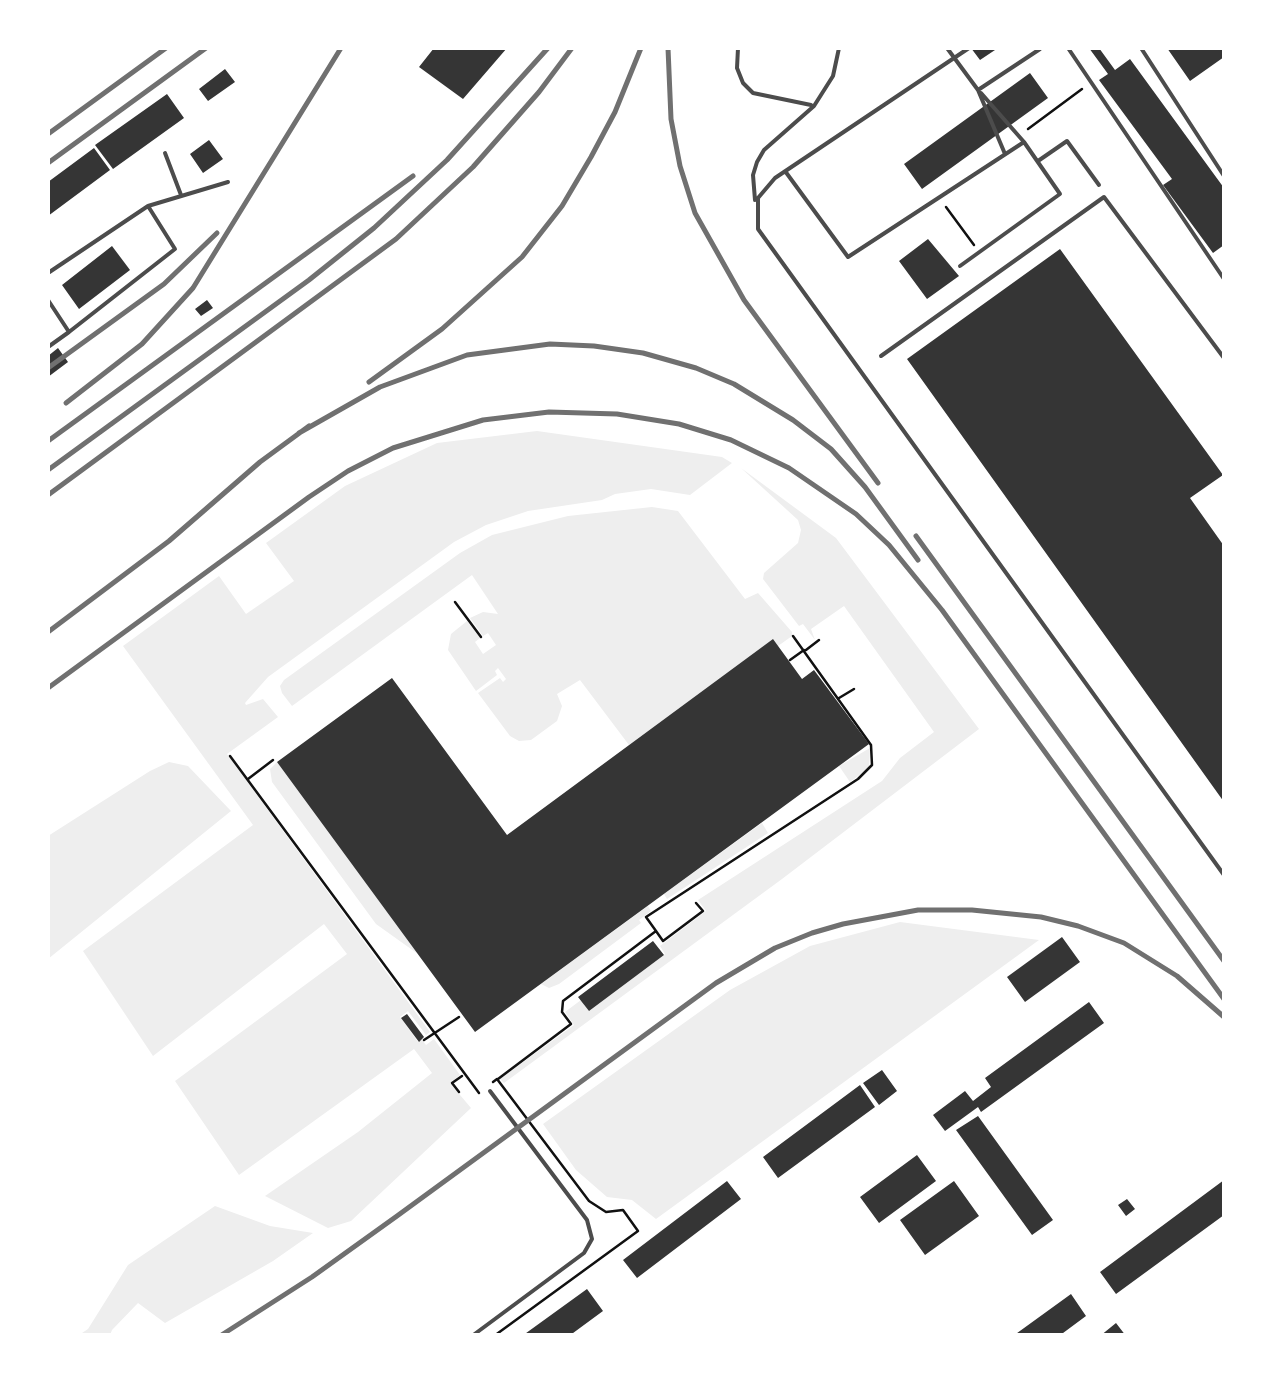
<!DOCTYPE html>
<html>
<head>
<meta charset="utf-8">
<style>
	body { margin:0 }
	#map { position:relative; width:1272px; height:1383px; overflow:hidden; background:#fff; font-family:"DejaVu Sans",sans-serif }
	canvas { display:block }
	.frame { position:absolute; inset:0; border:50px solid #fff; pointer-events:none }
</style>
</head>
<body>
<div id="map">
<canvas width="1272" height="1383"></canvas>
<div class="frame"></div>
</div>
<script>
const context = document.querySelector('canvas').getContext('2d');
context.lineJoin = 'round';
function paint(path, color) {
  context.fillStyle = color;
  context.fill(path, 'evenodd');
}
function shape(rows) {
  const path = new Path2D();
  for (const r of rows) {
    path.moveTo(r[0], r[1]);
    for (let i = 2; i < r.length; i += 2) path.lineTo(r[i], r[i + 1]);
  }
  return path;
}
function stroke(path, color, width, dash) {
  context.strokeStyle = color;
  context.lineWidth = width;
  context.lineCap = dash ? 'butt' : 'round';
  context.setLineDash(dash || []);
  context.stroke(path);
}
const green = shape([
	[537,431,722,457,732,463,690,495,651,489,615,494,602,500,528,511,486,525,454,542,268,677,245,703,246,705,263,699,278,717,227,754,430,1032,426,1035,408,1011,400,1017,418,1042,422,1040,426,1045,434,1039,460,1075,450,1083,471,1108,351,1221,328,1228,265,1196,358,1132,432,1073,414,1049,239,1175,175,1081,347,954,324,924,153,1056,83,951,253,825,123,646,219,576,246,614,294,581,266,543,345,486,437,443],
	[741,468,836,538,979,729,782,879,504,1083,500,1079,574,1025,565,1012,581,1000,589,1011,665,954,660,946,706,911,698,900,882,781,900,758,934,732,844,606,811,629,815,640,803,624,799,626,763,579,764,573,798,543,801,530,798,520],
	[652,507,678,511,745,599,758,593,792,632,792,636,778,646,772,640,629,745,580,680,557,694,562,706,557,721,531,740,519,741,510,736,478,693,500,678,503,682,506,679,498,668,495,671,497,675,476,691,448,650,451,634,467,621,480,638,475,642,483,654,496,645,488,633,483,636,470,618,483,612,498,614,472,575,292,706,282,693,280,686,284,680,460,553,492,535,568,516],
	[870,748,869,768,850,782,839,766],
	[169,762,188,766,231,811,48,959,48,836,150,771],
	[277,762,418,954,376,924,272,782,270,769],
	[762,823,768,833,667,899,664,894],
	[648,906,651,911,639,920,641,923,559,984,549,988,541,984],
	[900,922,1039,940,656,1219,632,1200,607,1197,576,1170,543,1124,730,990,810,946],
	[215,1206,270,1226,313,1233,273,1261,165,1323,138,1303,112,1330,110,1335,79,1335,88,1329,128,1265]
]);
const building = shape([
	[434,48,507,48,463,99,419,67],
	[971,48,998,48,980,60],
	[1089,48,1099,48,1115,70,1130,59,1224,188,1224,245,1213,253,1163,185,1172,179,1099,80,1108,74],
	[1167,48,1224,48,1224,57,1190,81],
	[225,69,235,82,208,101,199,89],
	[1030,73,1048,98,922,189,904,164],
	[167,94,184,118,113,169,95,145],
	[209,140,223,159,203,173,190,154],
	[94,148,110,170,48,216,48,182],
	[928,239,959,276,927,299,899,261],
	[112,246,130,270,79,309,62,285],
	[1060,249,1223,475,1190,498,1224,546,1224,802,907,359],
	[207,300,213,308,201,316,195,309],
	[58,348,68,362,48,377,48,356],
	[773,639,802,679,814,670,869,744,475,1032,277,762,392,678,507,835],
	[1062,937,1080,962,1025,1002,1007,977],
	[653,941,664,955,589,1011,578,997],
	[1089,1002,1104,1023,981,1112,978,1107,945,1131,933,1115,965,1091,973,1101,991,1087,985,1078],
	[407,1014,424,1037,419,1042,401,1018],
	[882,1070,897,1091,879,1105,863,1083],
	[860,1085,875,1107,778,1178,763,1157],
	[978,1116,1053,1220,1032,1235,956,1130],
	[917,1155,936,1181,879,1223,860,1197],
	[1224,1180,1224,1215,1116,1294,1100,1272],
	[727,1181,741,1199,637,1278,623,1260],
	[954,1181,979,1216,925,1255,900,1220],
	[1127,1199,1135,1209,1126,1216,1118,1205],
	[587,1289,603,1311,569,1336,522,1336],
	[1071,1294,1086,1316,1059,1336,1013,1336],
	[1116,1323,1126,1336,1100,1336]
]);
const path = shape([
	[1028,129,1082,89],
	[946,207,974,245],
	[455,602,481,637],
	[806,650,819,640],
	[790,660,804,650],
	[839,698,854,689],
	[230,756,479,1093],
	[248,779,273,760],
	[656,931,646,917,858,779,872,765,871,745,793,636],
	[424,1040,459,1017],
	[498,1079,571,1024,562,1012,563,1001,656,931,663,941,703,911,696,903],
	[493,1082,497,1079,589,1201,606,1212,623,1210,638,1231,494,1336],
	[459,1092,452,1083,462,1076]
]);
const service = shape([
	[738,48,737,68,743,83,753,93,811,105],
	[947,48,978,90,1040,49],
	[969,48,775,178,758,198,758,229,1224,875],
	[1068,48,1224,279],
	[1141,48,1224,176],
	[48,49,49,48],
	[978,90,1005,154],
	[981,93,1024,142],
	[165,153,181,195],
	[1038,161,1067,141,1099,185],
	[785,171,848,257,1024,142,1060,194,960,266],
	[755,200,753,175,757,162,764,150,814,106,833,76,839,48],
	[148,206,228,182],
	[48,273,148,206,175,249,69,332],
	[48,300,69,332,48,347],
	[881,356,1104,197,1224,358],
	[472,1336,584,1253,592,1239,587,1220,490,1091]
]);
const rail = shape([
	[668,48,671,119,680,166,695,213,744,300,878,483],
	[48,134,166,48],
	[48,163,206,48],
	[48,368,164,284,217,233],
	[369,382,442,329,522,257,562,206,591,157,615,112,641,48],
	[66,403,142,344,193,288,341,48],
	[299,433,380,387,467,355,550,344,594,346,643,353,696,368,734,384,793,420,831,449,865,487,918,560],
	[48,441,413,176],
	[48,470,309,280,374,228,447,160,548,48],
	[48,495,396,239,473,167,539,92,572,48],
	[916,536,1224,961],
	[48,632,169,541,260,462,309,426],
	[48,688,309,497,348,471,393,448,483,420,549,412,617,414,679,424,731,440,789,468,856,514,889,545,942,610,1224,999],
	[220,1336,312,1277,397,1216,716,983,775,948,812,933,843,924,918,910,972,910,1041,917,1078,926,1124,943,1177,976,1224,1017]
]);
paint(green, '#eee');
paint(building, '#353535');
stroke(path, '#111', 2.5);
stroke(service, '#4c4c4c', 4);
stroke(rail, '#707070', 5);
</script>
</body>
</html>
